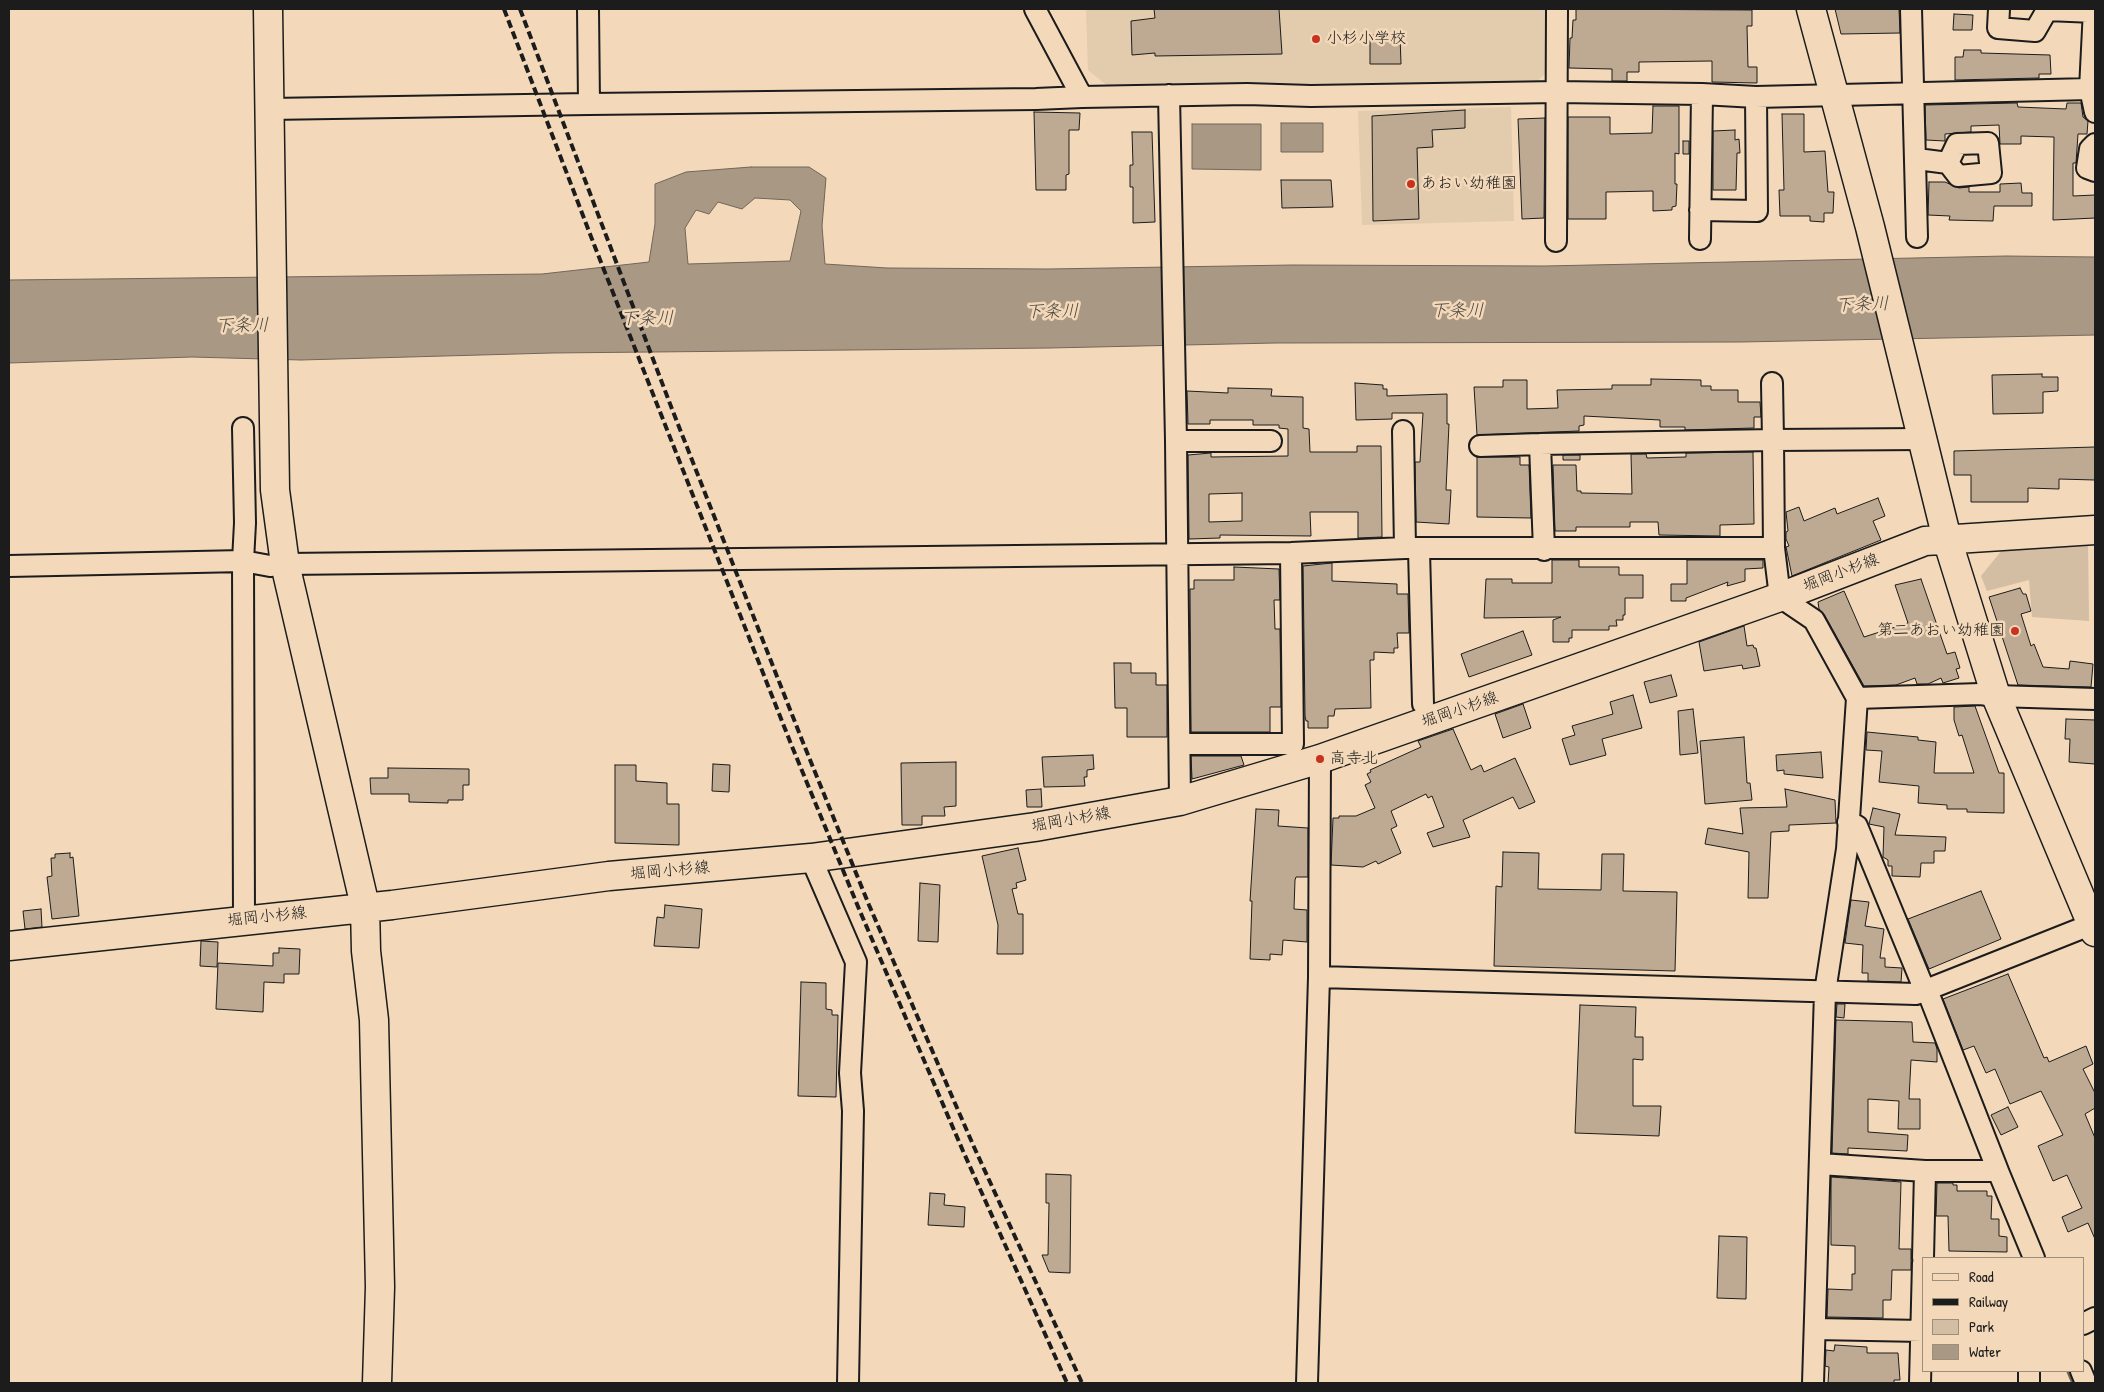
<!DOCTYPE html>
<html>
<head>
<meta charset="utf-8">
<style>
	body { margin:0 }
	#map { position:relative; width:2104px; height:1392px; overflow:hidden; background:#f3d9ba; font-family:"Patrick Hand",sans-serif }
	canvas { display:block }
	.frame { position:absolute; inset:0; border:10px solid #1c1c1c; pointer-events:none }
	.legend { position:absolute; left:1922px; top:1257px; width:162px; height:115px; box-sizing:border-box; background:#f3d9ba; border:1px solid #9d8d7b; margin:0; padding:6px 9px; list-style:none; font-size:15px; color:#1c1c1c }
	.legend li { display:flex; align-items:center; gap:10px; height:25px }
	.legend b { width:25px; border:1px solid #9d8d7b }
</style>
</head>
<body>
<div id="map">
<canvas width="2104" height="1392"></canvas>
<div class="frame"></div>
<ul class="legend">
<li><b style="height:6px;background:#f3d9ba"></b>Road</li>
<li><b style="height:6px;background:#1c1c1c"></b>Railway</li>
<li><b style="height:14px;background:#d3bda3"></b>Park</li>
<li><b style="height:14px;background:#a99884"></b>Water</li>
</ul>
</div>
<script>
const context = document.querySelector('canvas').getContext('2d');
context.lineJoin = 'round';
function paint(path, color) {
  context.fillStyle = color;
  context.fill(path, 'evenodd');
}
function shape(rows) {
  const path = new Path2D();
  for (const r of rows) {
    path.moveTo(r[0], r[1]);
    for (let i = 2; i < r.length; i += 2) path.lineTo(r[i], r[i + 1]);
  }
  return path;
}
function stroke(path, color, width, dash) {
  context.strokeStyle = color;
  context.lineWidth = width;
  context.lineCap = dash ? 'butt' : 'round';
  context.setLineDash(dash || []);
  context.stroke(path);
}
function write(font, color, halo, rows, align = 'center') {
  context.font = font + ' "Patrick Hand","Klee One",sans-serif';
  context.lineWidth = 5;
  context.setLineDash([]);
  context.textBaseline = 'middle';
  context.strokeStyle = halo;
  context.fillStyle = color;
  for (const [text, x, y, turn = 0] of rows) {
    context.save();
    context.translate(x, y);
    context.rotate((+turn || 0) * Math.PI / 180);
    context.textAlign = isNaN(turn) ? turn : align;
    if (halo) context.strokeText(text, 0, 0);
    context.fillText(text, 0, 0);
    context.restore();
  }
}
const built = shape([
	[1086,9,1545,9,1547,72,1535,83,1110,88,1088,70],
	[1511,107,1514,221,1362,225,1358,111]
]);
const green = shape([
	[2088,545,2089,621,2032,617,2029,580,1987,591,1981,576,2002,550]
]);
const water = shape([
	[1281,123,1323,123,1323,152,1281,152,1281,123],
	[1192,124,1261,124,1261,170,1192,169,1192,124],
	[751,167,809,167,826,178,822,226,825,264,887,268,1048,269,1292,265,1545,266,2006,256,2095,257,2095,335,1741,342,1275,343,1050,348,552,353,301,360,192,357,9,363,9,280,542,274,649,262,655,224,655,184,686,172,751,167],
	[755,198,790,200,801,211,790,261,688,264,685,228,696,210,709,214,718,202,742,209,755,198]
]);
const stream = shape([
	[2069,1371,2074,1383]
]);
const building = shape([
	[1154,9,1279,9,1282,54,1155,56,1155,53,1132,55,1131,21,1155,18,1154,9],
	[1576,9,1752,10,1752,26,1747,26,1748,67,1757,67,1757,83,1712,82,1712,61,1639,62,1639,72,1627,72,1627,81,1612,81,1612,69,1569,68,1570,38,1572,38,1573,20,1576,20,1576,9],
	[1835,9,1899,9,1900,33,1841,34,1835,9],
	[1954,14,1973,15,1972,30,1953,30,1954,14],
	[1370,35,1400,36,1401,64,1370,64,1370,35],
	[1964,50,1981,50,1981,53,2050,55,2051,74,2039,74,2039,78,1955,80,1955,57,1963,57,1964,50],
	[2017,103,2018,107,2066,109,2067,103,2081,103,2083,117,2088,121,2087,134,2078,134,2076,163,2073,163,2073,196,2095,195,2095,218,2053,220,2054,137,2021,136,2021,144,2000,144,1999,125,1971,126,1971,132,1945,134,1945,141,1926,140,1925,105,2017,103],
	[1653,106,1679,106,1679,154,1675,153,1675,184,1677,184,1676,206,1672,207,1672,210,1653,211,1653,191,1606,192,1606,219,1568,219,1568,117,1610,117,1610,134,1652,133,1653,106],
	[1465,110,1465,128,1432,130,1433,147,1417,148,1419,219,1373,221,1372,116,1465,110],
	[1034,112,1080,113,1079,130,1069,130,1069,174,1066,175,1066,190,1036,190,1034,112],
	[1782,114,1804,114,1804,152,1825,151,1828,192,1834,192,1833,213,1824,213,1824,222,1810,221,1810,216,1780,216,1779,190,1784,190,1782,114],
	[1545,118,1544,218,1522,219,1518,119,1545,118],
	[1735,130,1735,140,1739,139,1740,153,1737,153,1736,190,1713,190,1713,131,1735,130],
	[1132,132,1152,132,1155,222,1133,223,1133,187,1130,187,1130,165,1133,165,1132,132],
	[1683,141,1689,141,1689,154,1683,154,1683,141],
	[1281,180,1331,180,1333,207,1282,208,1281,180],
	[1929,182,1945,182,1959,188,1969,187,1969,192,2000,192,2000,184,2021,183,2022,193,2032,193,2032,206,1994,206,1993,221,1949,220,1950,216,1928,215,1929,182],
	[2042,374,2042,377,2058,377,2058,391,2043,392,2043,413,1993,414,1992,375,2042,374],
	[1651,379,1701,380,1701,386,1711,386,1711,390,1738,390,1738,402,1760,402,1761,417,1754,417,1754,428,1685,430,1685,427,1660,427,1660,420,1584,416,1584,425,1579,426,1579,431,1477,435,1474,387,1503,387,1503,380,1527,380,1527,409,1558,408,1557,390,1612,389,1612,385,1651,385,1651,379],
	[1355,383,1383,385,1383,389,1387,389,1387,396,1447,394,1447,424,1449,424,1446,490,1451,490,1449,524,1416,522,1415,462,1420,462,1423,413,1392,413,1392,419,1356,420,1355,383],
	[1228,388,1272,389,1271,396,1303,397,1303,428,1309,429,1310,452,1357,452,1357,446,1381,446,1382,537,1358,538,1358,512,1310,512,1311,536,1220,535,1220,538,1189,539,1188,455,1211,453,1211,457,1288,456,1288,429,1279,428,1279,425,1253,425,1253,420,1210,420,1210,424,1188,424,1187,391,1228,393,1228,388],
	[1242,493,1242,521,1209,522,1209,494,1242,493],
	[2095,447,2095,480,2059,479,2059,489,2028,488,2028,502,1971,502,1971,475,1954,475,1954,451,2095,447],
	[1753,452,1754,524,1720,525,1720,536,1659,535,1658,522,1630,522,1630,527,1576,527,1576,531,1555,531,1553,465,1576,465,1577,491,1581,491,1581,493,1632,494,1631,454,1646,454,1647,458,1686,457,1686,453,1753,452],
	[1563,455,1580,455,1580,460,1563,460,1563,455],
	[1477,457,1520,457,1520,465,1529,465,1531,518,1477,517,1477,457],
	[1878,498,1885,516,1873,521,1881,540,1792,576,1786,547,1789,546,1786,539,1786,532,1788,531,1786,512,1799,507,1804,521,1835,508,1837,514,1878,498],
	[1552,560,1579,560,1579,567,1619,567,1619,575,1643,575,1643,598,1625,598,1625,615,1623,615,1623,620,1616,620,1617,626,1609,626,1609,630,1572,630,1572,638,1569,638,1569,642,1553,642,1553,620,1561,617,1484,618,1486,579,1512,579,1512,583,1552,583,1552,560],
	[1687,560,1763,560,1763,568,1745,569,1745,581,1727,586,1728,582,1686,598,1686,601,1671,601,1671,584,1687,584,1687,560],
	[1332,563,1332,581,1397,584,1397,594,1408,594,1409,633,1397,633,1398,648,1394,648,1394,653,1374,652,1374,660,1370,660,1371,708,1335,709,1334,716,1328,716,1328,728,1308,728,1308,721,1306,721,1305,716,1303,566,1332,563],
	[1234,567,1279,569,1280,600,1274,600,1275,629,1280,629,1281,707,1270,707,1270,732,1191,732,1190,589,1194,589,1194,580,1234,580,1234,567],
	[1921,579,1947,654,1955,652,1960,668,1956,669,1959,678,1943,683,1941,678,1928,684,1917,684,1915,678,1896,685,1864,686,1824,614,1819,609,1818,602,1844,591,1864,637,1908,623,1895,585,1921,579],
	[2020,588,2023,594,2026,594,2031,611,2021,614,2031,646,2034,644,2043,667,2069,669,2070,661,2093,664,2091,687,2018,685,1989,597,2020,588],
	[1744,626,1747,646,1753,645,1754,648,1756,648,1760,666,1743,669,1742,665,1704,671,1699,642,1744,626],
	[1523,631,1532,655,1469,677,1461,654,1523,631],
	[1114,663,1131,663,1131,673,1156,673,1156,685,1167,685,1167,737,1127,737,1127,708,1115,708,1114,663],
	[1671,675,1677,696,1650,703,1644,682,1671,675],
	[1633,695,1642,728,1602,739,1606,755,1570,765,1562,739,1575,735,1572,726,1613,714,1610,702,1633,695],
	[1523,704,1531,728,1503,738,1495,714,1523,704],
	[1975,706,1999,773,2004,773,2004,813,1967,812,1967,809,1947,809,1947,805,1918,803,1919,786,1879,782,1882,751,1866,750,1867,732,1918,737,1918,740,1936,742,1934,773,1974,773,1962,735,1959,736,1954,720,1954,707,1975,706],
	[1693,709,1698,753,1680,755,1678,711,1693,709],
	[2066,719,2095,720,2095,764,2069,762,2070,739,2065,739,2066,719],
	[1453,729,1471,770,1481,765,1484,772,1515,758,1535,802,1519,809,1513,797,1463,820,1470,837,1433,847,1427,833,1444,827,1432,796,1428,798,1426,794,1391,811,1397,826,1391,829,1401,853,1378,864,1376,861,1363,867,1331,865,1333,818,1339,818,1339,816,1356,816,1375,808,1365,785,1371,782,1367,774,1371,772,1370,770,1421,747,1418,741,1453,729],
	[1744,737,1747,783,1750,783,1752,800,1705,804,1700,741,1744,737],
	[1821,752,1823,778,1784,774,1784,770,1777,771,1776,755,1821,752],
	[1093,755,1094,769,1087,770,1087,777,1084,777,1085,786,1044,787,1042,757,1093,755],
	[1191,756,1241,756,1244,765,1192,779,1191,756],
	[956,762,956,806,944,807,945,816,922,816,922,825,902,825,901,763,956,762],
	[713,764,730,765,729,792,712,791,713,764],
	[615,765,636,765,636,781,667,783,667,804,679,804,679,845,615,843,615,765],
	[388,768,469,769,469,785,463,785,463,800,448,800,448,803,409,802,409,794,371,794,370,778,388,778,388,768],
	[1041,789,1042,807,1027,807,1026,790,1041,789],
	[1785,789,1835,800,1836,823,1789,825,1789,831,1771,832,1768,898,1748,898,1749,852,1705,844,1708,828,1743,834,1740,808,1787,807,1785,789],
	[1873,808,1900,814,1895,835,1946,837,1945,851,1934,851,1934,863,1921,863,1920,877,1892,876,1892,866,1888,866,1888,860,1883,857,1884,827,1869,824,1873,808],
	[1256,809,1279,810,1278,826,1308,828,1308,877,1296,877,1295,880,1294,909,1307,910,1307,942,1283,940,1282,955,1270,954,1270,960,1250,959,1252,901,1250,901,1256,809],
	[1018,848,1026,880,1016,883,1017,888,1012,889,1018,914,1023,914,1023,954,997,954,998,925,982,856,1018,848],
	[1503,852,1539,853,1538,889,1601,890,1602,854,1624,854,1623,891,1677,892,1675,971,1494,966,1496,886,1502,887,1503,852],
	[70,853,70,858,73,857,79,916,52,919,47,877,52,876,51,858,55,858,55,854,70,853],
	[920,883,940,885,938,942,918,941,920,883],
	[1981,891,2001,939,1929,969,1908,919,1981,891],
	[1851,900,1869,902,1865,926,1884,929,1880,958,1885,958,1885,967,1902,968,1901,982,1868,981,1868,973,1862,973,1863,945,1845,943,1851,900],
	[665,905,702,909,699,948,654,946,657,917,664,918,665,905],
	[41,909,42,927,25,929,23,911,41,909],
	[201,941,218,942,217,967,200,966,201,941],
	[279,948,300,949,299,974,284,974,284,983,264,982,263,1012,216,1009,218,963,273,966,273,953,279,953,279,948],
	[2008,974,2044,1058,2047,1057,2049,1062,2086,1046,2093,1064,2083,1069,2095,1093,2095,1108,2085,1114,2095,1138,2095,1239,2088,1223,2068,1232,2062,1217,2082,1208,2067,1175,2053,1181,2038,1146,2063,1135,2041,1091,2010,1104,1995,1069,1986,1073,1974,1046,1963,1050,1943,999,2008,974],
	[801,982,826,983,826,1009,832,1010,832,1015,838,1015,836,1097,798,1096,801,982],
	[1837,1004,1845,1004,1844,1018,1836,1017,1837,1004],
	[1580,1005,1636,1007,1635,1037,1643,1037,1643,1060,1633,1059,1633,1106,1661,1106,1659,1136,1575,1133,1580,1005],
	[1836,1020,1912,1022,1913,1042,1935,1043,1937,1049,1937,1062,1911,1060,1909,1099,1920,1099,1920,1129,1898,1129,1899,1101,1868,1099,1868,1132,1908,1135,1907,1151,1848,1148,1848,1154,1832,1153,1836,1020],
	[2008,1107,2018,1127,2001,1135,1991,1115,2008,1107],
	[1046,1174,1071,1175,1070,1273,1049,1272,1042,1255,1048,1255,1049,1203,1046,1203,1046,1174],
	[1831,1177,1901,1182,1899,1249,1911,1249,1911,1270,1892,1270,1891,1300,1883,1300,1883,1318,1827,1317,1828,1289,1852,1290,1852,1274,1855,1274,1855,1246,1831,1245,1831,1177],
	[1937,1183,1953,1183,1953,1185,1957,1185,1957,1191,1987,1191,1987,1196,1992,1196,1991,1219,1999,1219,1999,1236,2007,1237,2007,1252,1949,1251,1948,1216,1936,1216,1937,1183],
	[930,1193,945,1194,944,1205,965,1207,964,1227,928,1225,930,1193],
	[1719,1236,1747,1237,1746,1299,1717,1298,1719,1236],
	[1835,1345,1867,1347,1867,1353,1898,1353,1900,1380,1894,1380,1894,1383,1828,1383,1829,1367,1825,1366,1826,1350,1834,1351,1835,1345]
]);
const street = shape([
	[588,9,589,104,1036,99,1082,97],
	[1035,9,1082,97,1247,94,1311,96,1557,92,1702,94,1700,239],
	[1911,9,1917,237],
	[1999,9,1998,28,2035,31,2047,10],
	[2047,10,2094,12],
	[2095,89,2090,89,2095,112],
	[1169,95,1176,441,1180,801],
	[1756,97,2090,89,2094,9],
	[269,109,589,104],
	[2095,144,2090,149,2087,168,2095,171],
	[1917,159,1948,163,1958,176,1991,173,1988,143,1957,144,1948,163],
	[1700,210,1757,211,1756,97,1702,94],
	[1556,241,1557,9],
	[243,428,245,523,243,561,244,920],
	[1403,431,1405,548],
	[1176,441,1271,441],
	[1480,446,1540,444],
	[1774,548,1773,440,1923,439],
	[1419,550,1423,704],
	[1544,550,1540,444,1773,440,1772,383],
	[9,566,243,561,270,566,285,564,1291,553,1405,548,1774,548,1780,597,1814,620,1857,698,1847,849,1825,992,1813,1383],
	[1857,698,1980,694,1996,696,2095,699],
	[1180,744,1293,744,1291,553],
	[1848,822,1857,826,1925,991],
	[811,858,856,962,850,1073,853,1111,848,1383],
	[1319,977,1916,994,2095,923],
	[1927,990,1998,1171],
	[1820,1164,1925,1171],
	[1923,1258,1925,1171,1998,1171,2034,1258],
	[2083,1324,2095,1318],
	[1815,1329,1923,1331],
	[2081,1371,2086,1383],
	[1307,1383,1319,977,1320,759],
	[1920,1383,1923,1263],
	[2029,1383,2029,1371]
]);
const secondary = shape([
	[268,9,275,490,285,564,365,906,366,951,374,1020,380,1287,377,1383],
	[1811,9,1870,227,1947,539,1996,696,2095,932],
	[9,946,392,905,609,876,811,858,1035,827,1180,801,1320,759,1780,597,1925,541,2095,530]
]);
const rail = shape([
	[504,9,595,247,791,744,859,909,963,1151,1067,1383],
	[520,9,672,409,802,740,869,905,974,1147,1082,1383]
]);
const markers = [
	[1316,39,5,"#c8321e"],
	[1411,184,5,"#c8321e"],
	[2015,631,5,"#c8321e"],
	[1320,759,5,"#c8321e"]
];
const poiNames = [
	["小杉小学校",1326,39],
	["あおい幼稚園",1421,184],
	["第二あおい幼稚園",2005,631,"right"],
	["高寺北",1330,759]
];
const streetNames = [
	["堀岡小杉線",1841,573,-21],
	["堀岡小杉線",1460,710,-19],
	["堀岡小杉線",1071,820,-10],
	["堀岡小杉線",670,871,-5],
	["堀岡小杉線",267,917,-6]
];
const waterNames = [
	["下条川",1862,305,-2],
	["下条川",1457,311],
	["下条川",1052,312,-1],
	["下条川",647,319,-1],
	["下条川",242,326,-1]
];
paint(built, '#e3cbae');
paint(green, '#d3bda3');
paint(water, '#a99884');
stroke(water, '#71665a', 1);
stroke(stream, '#71665a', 5.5);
paint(building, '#beaa92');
stroke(building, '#1c1c1c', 1);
stroke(street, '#1c1c1c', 24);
stroke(secondary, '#1c1c1c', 31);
stroke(street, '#f3d9ba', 20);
stroke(secondary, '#f3d9ba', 28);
stroke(rail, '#1c1c1c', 4, [8, 4]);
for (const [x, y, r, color] of markers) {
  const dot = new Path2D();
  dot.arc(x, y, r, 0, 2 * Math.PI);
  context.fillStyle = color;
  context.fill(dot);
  stroke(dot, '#f3d9ba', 2);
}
write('16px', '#1c1c1c', '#f3d9ba', poiNames, 'left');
write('16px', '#1c1c1c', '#f3d9ba', streetNames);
write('italic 18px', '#4d4740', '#f3d9ba', waterNames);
</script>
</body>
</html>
